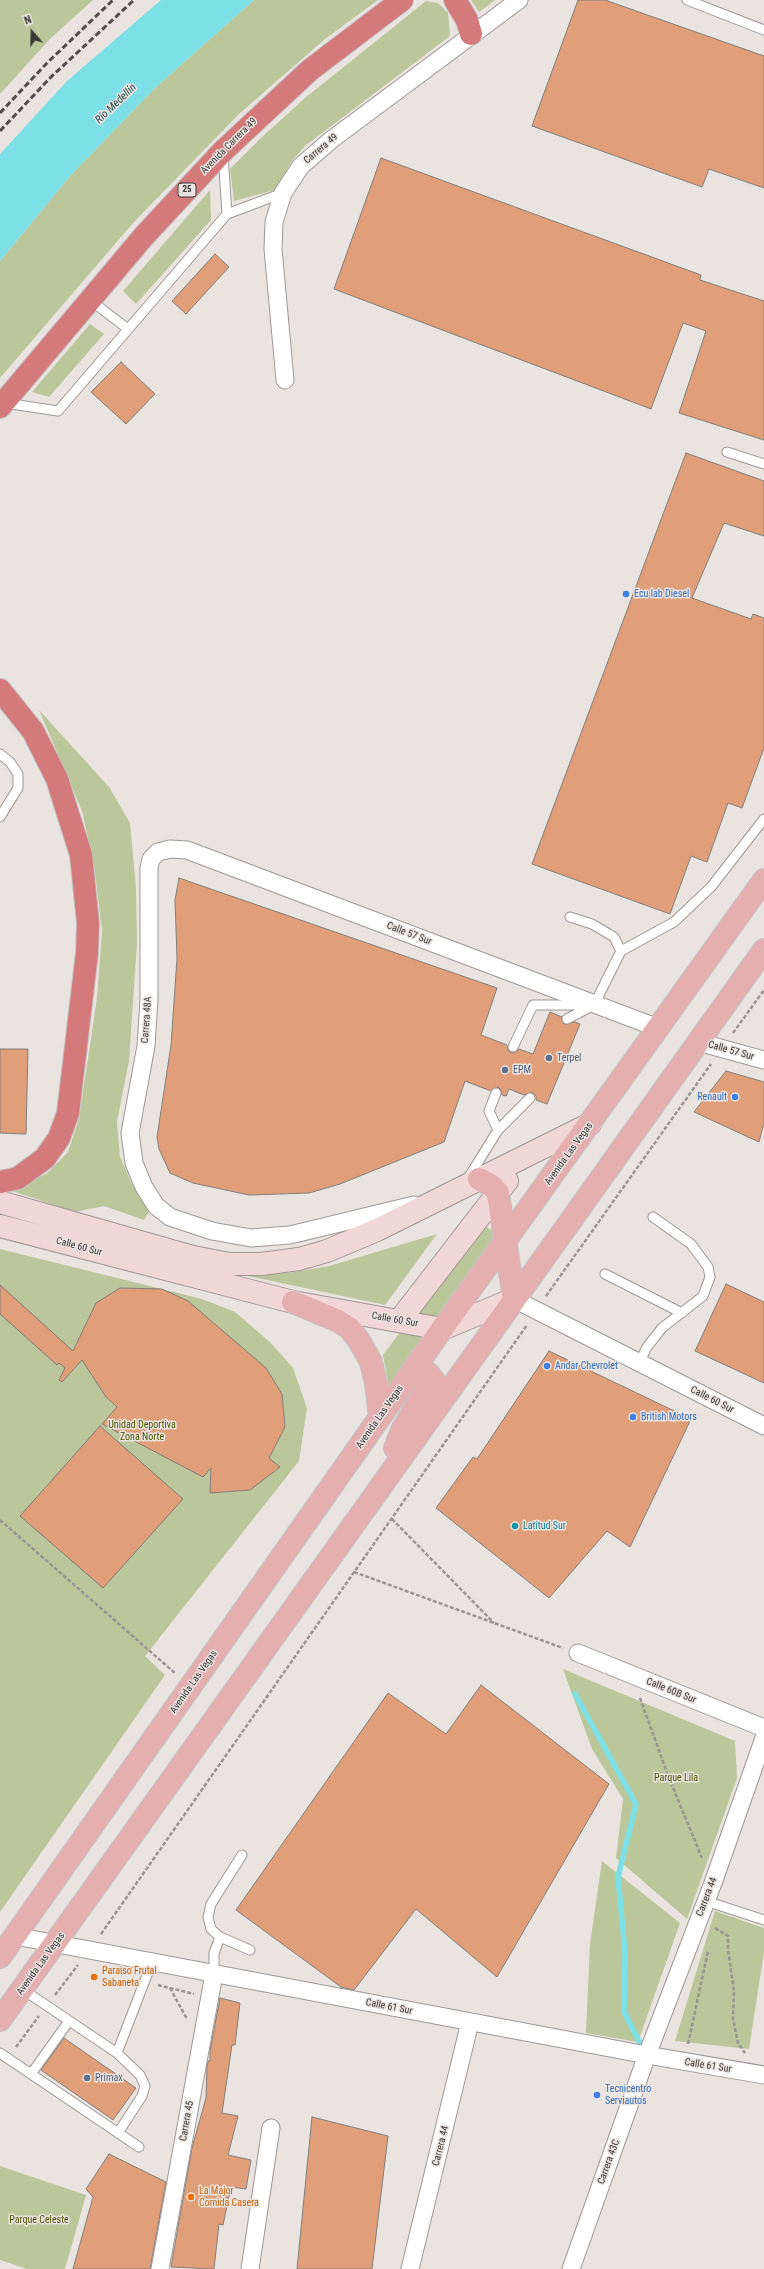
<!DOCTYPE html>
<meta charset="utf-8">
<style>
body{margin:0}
#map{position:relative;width:764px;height:2269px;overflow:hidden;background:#eae4e1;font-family:"Roboto Condensed",sans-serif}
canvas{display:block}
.north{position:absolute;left:12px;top:12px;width:40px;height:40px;-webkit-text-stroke:3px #eae4e1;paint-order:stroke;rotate:340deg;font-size:11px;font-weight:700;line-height:16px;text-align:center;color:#3a3837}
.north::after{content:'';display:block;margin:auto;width:14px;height:18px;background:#3a3837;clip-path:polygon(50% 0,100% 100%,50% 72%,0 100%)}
</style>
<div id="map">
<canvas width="764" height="2269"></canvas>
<div class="north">N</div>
</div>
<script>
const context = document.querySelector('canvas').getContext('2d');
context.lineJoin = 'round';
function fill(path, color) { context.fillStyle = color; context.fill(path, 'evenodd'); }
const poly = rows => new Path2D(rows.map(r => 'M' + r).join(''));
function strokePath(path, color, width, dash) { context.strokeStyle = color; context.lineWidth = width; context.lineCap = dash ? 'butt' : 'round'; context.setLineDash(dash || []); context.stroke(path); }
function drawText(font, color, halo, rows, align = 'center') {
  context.font = font + ' "Roboto Condensed",sans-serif'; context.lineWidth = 3; context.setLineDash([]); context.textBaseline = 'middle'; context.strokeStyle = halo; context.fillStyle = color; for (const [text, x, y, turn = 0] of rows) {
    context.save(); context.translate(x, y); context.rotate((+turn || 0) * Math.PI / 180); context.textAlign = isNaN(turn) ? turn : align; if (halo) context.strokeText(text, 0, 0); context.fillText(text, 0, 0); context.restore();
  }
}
const green = poly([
 [0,0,93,0,51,38,0,94],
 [254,0,378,0,325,39,239,114,133,223,0,378,0,261,70,176,155,88],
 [471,0,495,0,479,12],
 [426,1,438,3,448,13,450,36,305,146,292,161,275,190,234,201,230,169,261,138,305,98],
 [210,190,211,220,136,304,123,291],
 [90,324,104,334,49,397,32,392],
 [39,710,109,787,130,823,136,888,137,943,129,1061,117,1122,120,1157,132,1184,151,1209,144,1220,104,1206,75,1212,9,1190,46,1174,68,1152,79,1119,97,998,102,931,94,865,82,811],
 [481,1223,501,1237,389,1389,383,1355],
 [437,1234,385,1305,234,1273,288,1273,329,1266],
 [0,1249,202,1299,235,1312,271,1343,293,1368,307,1408,299,1461,145,1656,165,1675,0,1912],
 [563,1669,735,1741,737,1778,687,1919,616,1858,623,1799,592,1749],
 [602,1861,680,1923,638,2042,586,2033,590,1944],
 [715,1911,764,1928,764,1952,749,2049,675,2041],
 [0,2166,86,2195,65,2269,27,2269,0,2260]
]);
const water = poly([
 [161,0,254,0,155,88,70,176,0,261,0,154,67,81]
]);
const stream = poly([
 [575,1694,636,1804,618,1877,625,1952,624,2012,640,2043]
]);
const building = poly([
 [578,0,605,0,764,56,764,188,709,169,702,187,532,126,578,0],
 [381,158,701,275,700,280,764,301,764,440,679,413,706,331,683,323,651,409,334,289,381,158],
 [215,254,229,267,186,314,172,301,215,254],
 [121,362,155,394,126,424,91,392,121,362],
 [686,453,764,481,764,536,724,523,692,598,751,619,753,614,764,618,764,748,742,808,728,803,707,862,691,856,670,914,532,864,686,453],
 [179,878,497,988,481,1035,507,1045,508,1050,511,1053,516,1052,519,1049,533,1054,550,1012,562,1017,562,1021,564,1024,575,1022,580,1024,547,1104,536,1100,536,1096,532,1092,524,1095,509,1089,506,1096,502,1095,501,1090,498,1087,491,1091,465,1081,444,1142,340,1184,309,1193,249,1195,193,1183,170,1173,159,1149,157,1137,171,1045,177,958,175,900,179,878],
 [0,1049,28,1049,26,1134,0,1133,0,1049],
 [726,1071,764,1082,764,1123,759,1142,694,1112,726,1071],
 [726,1284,764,1302,764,1383,695,1351,726,1284],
 [0,1285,73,1351,96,1303,120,1288,162,1289,188,1301,266,1368,282,1394,285,1427,269,1458,280,1467,250,1490,210,1493,211,1468,203,1477,102,1424,117,1407,106,1397,82,1360,62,1382,59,1380,65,1368,59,1363,57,1365,0,1314,0,1285],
 [549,1351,691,1419,630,1547,607,1531,549,1598,436,1508,473,1457,477,1459,549,1351],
 [100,1426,183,1499,103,1588,20,1516,100,1426],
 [481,1685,609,1784,497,1977,416,1909,354,1990,341,1987,236,1910,388,1693,446,1734,481,1685],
 [220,1998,240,2003,235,2045,232,2045,222,2113,238,2116,228,2155,251,2160,246,2189,231,2187,223,2225,219,2224,214,2269,171,2267,192,2148,206,2098,207,2067,208,2061,210,2061,210,2051,220,1998],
 [64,2038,136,2088,113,2120,41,2070,64,2038],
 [312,2117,388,2136,372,2269,297,2269,312,2117],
 [109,2154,166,2182,150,2269,73,2269,93,2197,86,2189,109,2154]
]);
const path = poly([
 [733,1033,764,990],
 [546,1296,711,1064],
 [392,1519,494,1623],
 [0,1520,176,1674],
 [354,1572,563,1648],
 [640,1698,669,1778,702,1858],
 [715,1928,728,1936,728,1950,734,1991,733,2019,738,2043,745,2053],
 [101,1934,527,1325],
 [158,1985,194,1994],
 [170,1988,187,2019],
 [55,1995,78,1965],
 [688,2044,708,1951],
 [16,2047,39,2016]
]);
const lane = poly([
 [687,0,764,30],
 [227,214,283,193],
 [90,300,128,329],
 [5,403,58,411,227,214,223,154],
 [727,452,764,464],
 [0,754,10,762,18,774,18,788,0,817],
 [570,917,592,924,614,937,621,951],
 [567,1019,594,1005,621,951,674,922,711,887,764,819],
 [513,1047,533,1005,585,1005],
 [496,1093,489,1111,498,1130],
 [467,1180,498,1130,530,1098],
 [605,1274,682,1313],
 [639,1363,647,1347,662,1328,703,1296,710,1277,708,1267,691,1244,653,1217],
 [242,1855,211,1904,208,1917,211,1929,220,1937,250,1950],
 [706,1901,764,1920],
 [214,1974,214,1953,220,1937],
 [22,1989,117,2053,140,2075,145,2086,142,2096,118,2133],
 [0,2053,139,2147],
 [117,2053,152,1962],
 [31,2074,69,2021]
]);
const street = poly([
 [285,380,273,249,274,222,283,193,301,166,331,140,519,0],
 [698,1042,764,1060],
 [414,1205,290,1235,251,1238,212,1231,170,1217,156,1206,144,1187,134,1163,130,1133,146,1046,149,999,149,868,151,859,158,852,170,849,187,850,658,1028],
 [514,1299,764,1426],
 [578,1653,764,1728],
 [15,1936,647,2055,764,2075],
 [160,2269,214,1974],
 [250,2269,271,2128],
 [410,2269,470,2022],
 [571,2269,647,2055,713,1883,764,1738]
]);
const secondary = poly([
 [0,1202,193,1257,230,1264,261,1264,299,1259,327,1251,377,1230,590,1124],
 [0,1226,293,1302,442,1329,514,1299],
 [399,1321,507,1181]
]);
const primary = poly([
 [479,1179,492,1186,498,1193,514,1299],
 [293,1302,338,1321,349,1328,358,1339,371,1362,376,1384,380,1417],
 [395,1448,402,1430,433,1379,429,1374,416,1366],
 [0,1957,442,1329,764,880],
 [0,2020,764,950]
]);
const highway = poly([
 [455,0,467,20,471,34],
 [0,407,144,236,223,151,310,70,402,0],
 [0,690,33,731,57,779,81,855,88,923,87,953,68,1113,59,1138,45,1158,18,1178,0,1182]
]);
const rail = poly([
 [0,113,47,63,113,0],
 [0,131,51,77,134,0]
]);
const markers = [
 [626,594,4,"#3f7fe0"],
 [549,1058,4,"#5c6f8a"],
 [505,1070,4,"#5c6f8a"],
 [735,1097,4,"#3f7fe0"],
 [547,1366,4,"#3f7fe0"],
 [633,1417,4,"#3f7fe0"],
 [515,1526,4,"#0f9aa8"],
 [94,1977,4,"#e8710a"],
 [87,2078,4,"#5c6f8a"],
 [597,2095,4,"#3f7fe0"],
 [191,2197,4,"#e8710a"]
];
const shields = [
 [187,190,18]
];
const shieldNames = [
 ["25",187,190]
];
const streetNames = [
 ["Avenida Carrera 49",229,146,-45],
 ["Carrera 49",321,149,-40],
 ["Calle 57 Sur",409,934,21],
 ["Carrera 48A",147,1020,-86],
 ["Calle 57 Sur",731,1051,16],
 ["Avenida Las Vegas",569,1154,-54],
 ["Calle 60 Sur",79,1247,15],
 ["Calle 60 Sur",395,1320,10],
 ["Calle 60 Sur",712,1400,27],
 ["Avenida Las Vegas",380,1417,-55],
 ["Avenida Las Vegas",194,1682,-55],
 ["Calle 60B Sur",671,1691,22],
 ["Carrera 44",707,1897,-69],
 ["Avenida Las Vegas",41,1964,-54],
 ["Calle 61 Sur",389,2007,11],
 ["Calle 61 Sur",708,2066,9],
 ["Carrera 45",187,2121,-80],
 ["Carrera 44",441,2146,-76],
 ["Carrera 43C",609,2162,-70]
];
const shopNames = [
 ["Ecu lab Diesel",634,594],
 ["Renault",727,1097,"right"],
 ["Andar Chevrolet",555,1366],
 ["British Motors",641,1417],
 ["Tecnicentro",605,2089],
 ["Serviautos",605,2101]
];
const serviceNames = [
 ["Terpel",557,1058],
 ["EPM",513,1070],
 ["Primax",95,2078]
];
const parkNames = [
 ["Unidad Deportiva",142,1425],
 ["Zona Norte",142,1437],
 ["Parque Lila",676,1778],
 ["Parque Celeste",39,2220]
];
const cultureNames = [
 ["Latitud Sur",523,1526]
];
const foodNames = [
 ["Paraiso Frutal",102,1971],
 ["Sabaneta",102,1983],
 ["La Major",199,2191],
 ["Comida Casera",199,2203]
];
const waterNames = [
 ["Río Medellín",116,104,-44]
];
fill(green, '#bcc69b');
fill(water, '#7de0e6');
strokePath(stream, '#7de0e6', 5.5);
fill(building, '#e09e79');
strokePath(building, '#837e7b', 1);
strokePath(lane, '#9e9895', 11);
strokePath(street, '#9e9895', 19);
strokePath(secondary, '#9e9895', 24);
strokePath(primary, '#c4c3c3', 24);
strokePath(highway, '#c4c3c3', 24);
strokePath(path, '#999593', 2.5, [4, 2]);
strokePath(lane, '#fff', 9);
strokePath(street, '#fff', 17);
strokePath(secondary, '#f2d7d7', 22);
strokePath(primary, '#e5afb0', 22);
strokePath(highway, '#d47a7b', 22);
strokePath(rail, '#504e4c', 3, [6, 3]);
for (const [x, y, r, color] of markers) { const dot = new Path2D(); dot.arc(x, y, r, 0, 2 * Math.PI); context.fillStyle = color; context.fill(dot); strokePath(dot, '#eae4e1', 1.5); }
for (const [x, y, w] of shields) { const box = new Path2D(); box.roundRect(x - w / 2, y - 7, w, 14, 3); context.fillStyle = '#eae4e1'; context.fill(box); strokePath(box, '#3a3837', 1); }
drawText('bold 9px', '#3a3837', null, shieldNames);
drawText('10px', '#3a3837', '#eae4e1', streetNames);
drawText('10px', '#366cbe', '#eae4e1', shopNames, 'left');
drawText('10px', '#4e5e75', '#eae4e1', serviceNames, 'left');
drawText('10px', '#4a5500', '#eae4e1', parkNames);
drawText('10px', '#0d838f', '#eae4e1', cultureNames, 'left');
drawText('10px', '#c56008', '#eae4e1', foodNames, 'left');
drawText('italic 11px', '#214e51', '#eae4e1', waterNames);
</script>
